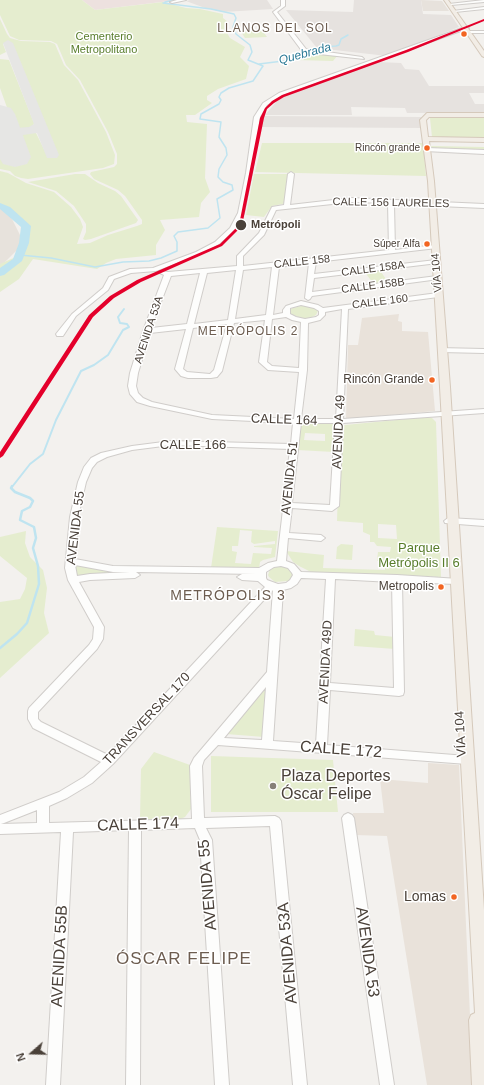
<!DOCTYPE html>
<meta charset="utf-8">
<style>
body{margin:0}
#map{position:relative;width:484px;height:1085px;overflow:hidden;background:#f3f1ee;font-family:Arial,sans-serif}
canvas{display:block}
.north{position:absolute;left:12px;top:1033px;width:40px;height:40px;-webkit-text-stroke:3px #fff;paint-order:stroke;rotate:250deg;font-size:11px;font-weight:700;line-height:16px;text-align:center;color:#4a4139}
.north::after{content:'';display:block;margin:auto;width:14px;height:18px;background:#4a4139;clip-path:polygon(50% 0,100% 100%,50% 72%,0 100%)}
</style>
<div id="map">
<canvas width="484" height="1085"></canvas>
<div class="north">N</div>
</div>
<script>
const context = document.querySelector('canvas').getContext('2d');
context.lineJoin = 'round';
function fill(path, color) { context.fillStyle = color; context.fill(path, 'evenodd'); }
const poly = rows => new Path2D(rows.map(r => 'M' + r).join(''));
function strokePath(path, color, width, dash) { context.strokeStyle = color; context.lineWidth = width; context.lineCap = dash ? 'butt' : 'round'; context.setLineDash(dash || []); context.stroke(path); }
function drawText(font, color, halo, rows, align = 'center') {
  context.font = font + ' Arial,sans-serif'; context.lineWidth = 3; context.setLineDash([]); context.textBaseline = 'middle'; context.strokeStyle = halo; context.fillStyle = color; for (const [text, x, y, turn = 0] of rows) {
    context.save(); context.translate(x, y); context.rotate((+turn || 0) * Math.PI / 180); context.textAlign = isNaN(turn) ? turn : align; if (halo) context.strokeText(text, 0, 0); context.fillText(text, 0, 0); context.restore();
  }
}
const residential = poly([
 [421,0,442,1,449,11,423,11],
 [0,206,7,209,24,243,0,267]
]);
const industrial = poly([
 [190,0,267,0,273,9,223,12,205,8,186,1],
 [354,0,421,0,423,14,451,15,459,27,387,56,317,48,286,10,353,12],
 [378,62,401,63,405,69,419,70,429,86,484,86,484,93,469,93,475,104,484,104,484,113,407,113,405,108,351,107,352,115,265,115,277,101,287,95],
 [264,116,421,117,423,128,261,127]
]);
const education = poly([
 [399,314,398,321,402,322,402,331,428,332,435,411,346,419,348,345,358,345,362,318],
 [428,763,459,765,473,1085,427,1085,387,836,355,835,353,813,384,813,380,779,428,783]
]);
const medical = poly([
 [82,0,178,0,95,10]
]);
const green = poly([
 [0,0,82,0,95,10,163,2,186,8,200,9,223,14,223,18,228,22,227,33,230,38,245,47,240,57,249,66,246,79,218,89,207,96,207,100,212,103,195,115,186,115,187,122,207,124,205,178,210,192,201,203,199,217,160,220,165,230,156,245,156,255,116,259,106,263,97,269,33,259,19,279,0,292,0,264,20,255,24,243,26,226,7,209,0,206,0,171,8,173,26,183,54,192,71,207,80,219,83,227,77,244,90,243,108,235,137,226,142,224,142,220,125,196,118,190,94,179,90,174,91,172,114,167,117,164,117,154,108,132,80,80,66,65,57,44,51,41,19,40,10,36,0,15],
 [0,19,7,34,10,38,21,41,50,42,55,44,64,65,78,80,106,132,115,155,114,164,103,168,28,179,21,178,15,176,10,171,0,169,0,148,6,161,25,159,17,135,23,133,36,133,47,155,57,154,11,43,3,44,6,52,0,55],
 [262,30,267,37,245,38,241,32],
 [306,51,338,55,333,61,296,60,296,59,303,57,301,55],
 [0,59,9,60,34,123,33,127,22,129,14,127,0,88],
 [432,117,484,117,484,139,432,137,430,118],
 [262,143,423,143,426,176,255,172],
 [431,146,484,147,484,151,432,149],
 [75,174,85,174,98,183,115,191,121,196,138,220,136,223,91,239,85,240,83,239,86,232,86,224,74,206,56,191,28,182],
 [254,174,291,174,287,203,272,206,264,217,246,215],
 [379,269,388,282,373,283,364,271],
 [305,305,316,309,318,311,316,315,310,318,301,318,291,314,291,309,293,308],
 [427,417,432,418,436,422,441,577,311,572,299,566,293,562,286,551,324,555,323,568,385,570,385,561,377,561,378,552,390,552,391,547,377,546,374,542,370,542,370,535,363,532,363,523,337,521,340,428,342,426,345,425],
 [378,524,396,525,397,539,378,538],
 [299,423,336,424,334,452,297,450],
 [305,433,325,434,325,441,304,440],
 [217,527,278,531,275,557,263,560,260,562,259,569,211,568],
 [240,530,252,531,251,542,254,544,275,541,275,544,254,546,254,547,272,548,271,554,253,553,251,564,235,563,237,552,232,551,232,546,238,546],
 [26,531,25,543,30,557,43,570,47,588,44,613,49,633,0,678,0,602,20,599,25,589,27,578,0,556,0,537],
 [341,544,353,545,352,560,336,559,337,547],
 [73,564,99,570,123,571,123,573,74,578],
 [280,566,288,568,293,574,293,577,288,581,275,582,269,577,268,575,270,569],
 [355,629,374,631,375,635,395,637,395,649,354,646],
 [269,681,264,737,226,734],
 [154,752,190,765,191,809,185,817,180,819,140,819,141,769],
 [211,756,333,760,338,812,211,812]
]);
const streamFar2 = poly([
 [165,2,174,0],
 [259,64,291,60,323,47,336,46,339,45,341,39,348,35],
 [20,255,51,258,95,267,123,262,149,261,161,258,177,251,177,242,174,236,178,232,208,228,220,218,217,199,233,190,232,185,223,182,218,177,219,169,227,155,226,148,219,137,221,122,200,119,201,114,219,104,221,100,219,97,221,93,229,88,253,81,263,66,248,60,252,52,250,45,236,34,233,27,236,18,234,14,211,9,163,3]
]);
const streamFar1 = poly([
 [12,487,30,464,43,454,56,420,81,371,94,365,108,355,123,330,129,327,127,324,120,323,118,317,124,309]
]);
const stream = poly([
 [0,648,17,634,27,623,39,584,38,566,33,548,36,538,34,527,20,520,22,511,30,507,33,501,30,498,15,492,11,488,12,486]
]);
const river = poly([
 [0,203,10,207,31,226,29,243,22,261,4,275,0,276,0,268,13,259,19,243,21,227,0,209,0,203]
]);
const taxiway = poly([
 [8,40,13,43,59,155,57,158,47,158,37,133,16,136,7,134,0,137,1,126,5,125,16,128,29,127,34,124,3,43,8,40]
]);
const runway = poly([
 [0,105,11,108,15,114,31,157,27,164,15,167,3,164,0,159,0,105]
]);
const minor = poly([
 [177,0,186,0,172,3,170,2,177,0],
 [281,0,285,0,285,6,277,12,306,49,362,57,364,59,310,53,302,51,273,12,281,6,281,0],
 [484,0,484,2,451,5,449,4,484,0],
 [484,7,484,9,455,12,453,11,484,7],
 [465,27,469,28,283,95,267,105,260,117,252,173,244,213,235,230,219,244,200,254,156,271,131,273,114,279,108,290,76,316,63,336,57,336,56,334,72,314,103,288,109,277,130,269,153,268,196,252,215,242,230,228,238,213,246,173,254,117,263,103,279,93,465,27],
 [465,31,484,31,484,33,467,33,465,31],
 [427,148,484,150,484,154,425,151,424,150,427,148],
 [291,172,294,174,290,205,351,198,484,204,484,208,394,204,395,250,435,245,437,246,437,248,316,262,314,274,436,260,438,261,438,263,314,278,312,292,437,276,439,277,439,279,312,296,310,299,308,300,305,298,309,263,279,267,273,315,283,313,283,310,286,306,301,301,318,305,323,308,438,293,441,295,438,297,348,309,343,419,484,409,484,413,343,423,339,506,332,511,292,508,289,533,321,535,325,538,321,541,288,538,286,561,294,564,301,572,397,575,459,579,461,581,459,583,456,584,402,582,404,692,403,695,399,696,330,690,327,745,467,756,471,757,473,760,471,763,467,764,218,745,204,760,202,766,204,818,275,816,279,818,281,821,307,1085,293,1085,270,826,206,828,212,840,229,1085,215,1085,200,840,195,828,141,830,140,1085,126,1085,129,830,73,832,60,1085,46,1085,61,832,0,834,0,815,59,792,84,777,101,762,33,728,28,719,28,711,29,708,89,645,93,639,94,627,68,580,65,568,70,517,78,482,84,467,91,458,101,453,132,446,171,441,291,444,293,423,212,419,150,406,137,402,130,394,128,386,130,373,143,331,164,275,160,273,160,271,168,272,237,266,237,256,259,233,272,207,284,205,288,174,291,172],
 [351,202,388,203,389,250,243,266,243,256,264,235,276,210,351,202],
 [272,267,266,315,235,319,243,270,272,267],
 [236,270,228,320,194,324,207,273,236,270],
 [200,273,187,324,151,328,171,276,200,273],
 [301,305,314,308,319,311,319,315,316,317,305,319,296,317,290,314,290,308,301,305],
 [342,309,336,419,301,419,307,370,308,323,320,320,325,315,325,312,342,309],
 [286,317,292,320,301,322,299,368,272,366,267,362,272,319,286,317],
 [265,320,259,362,268,370,299,372,294,419,212,415,152,402,143,398,138,393,136,386,138,373,150,333,186,329,175,369,181,376,188,378,211,378,217,377,222,371,234,323,265,320],
 [227,324,214,370,210,374,187,372,183,369,193,328,227,324],
 [301,423,335,423,330,505,292,503,301,423],
 [171,445,290,449,277,561,268,563,259,568,113,566,75,559,78,517,86,482,92,468,97,462,107,457,132,450,171,445],
 [75,565,113,572,130,572,90,574,77,576,75,565],
 [281,566,288,568,292,573,293,575,290,580,286,583,278,584,267,580,266,578,266,572,274,567,281,566],
 [136,572,256,574,242,574,237,577,242,580,258,581,265,587,108,755,41,722,38,719,38,712,97,649,103,639,104,627,79,582,90,580,135,578,140,575,136,572],
 [301,578,326,579,316,744,273,741,283,590,291,588,297,584,301,578],
 [335,579,392,582,394,688,330,683,335,579],
 [273,590,267,672,194,758,190,766,192,819,49,823,49,806,67,798,92,783,113,764,273,590],
 [266,687,262,740,224,738,266,687],
 [37,810,37,823,1,824,4,823,37,810],
 [438,348,484,349,484,353,441,352,438,352,438,348],
 [448,518,484,520,484,526,445,523,444,521,448,518],
 [348,813,352,815,354,818,394,1085,380,1085,342,818,344,815,348,813]
]);
const major = poly([
 [444,0,448,0,484,51,484,57,482,56,444,0],
 [427,113,484,113,484,117,429,117,426,120,428,137,484,138,484,142,429,141,434,181,450,387,484,910,484,1085,472,1085,469,1020,471,1015,475,1013,440,387,428,181,420,120,427,113]
]);
const rail1 = poly([
 [484,19,484,21,408,52,284,97,274,103,267,109,264,118,242,226,222,246,141,282,114,298,93,317,3,456,0,458,0,452,89,315,110,296,137,280,220,244,239,225,260,118,265,108,272,101,282,95,406,50,484,19]
]);
const markers = [
 [464,34,3.5,"#f26522"],
 [427,148,3.5,"#f26522"],
 [241,225,6,"#4a4139"],
 [427,244,3.5,"#f26522"],
 [432,380,3.5,"#f26522"],
 [441,587,3.5,"#f26522"],
 [273,786,4,"#857f78"],
 [454,897,3.5,"#f26522"]
];
const farBusnames = [
 ["Rincón grande",420,148],
 ["Súper Alfa",420,244]
];
const farParknames = [
 ["Cementerio",104,37],
 ["Metropolitano",104,50]
];
const farStreetnames = [
 ["CALLE 156 LAURELES",391,203,1],
 ["CALLE 158",302,262,-6],
 ["CALLE 158A",373,269,-7],
 ["VÍA 104",437,273,-94],
 ["CALLE 158B",373,286,-7],
 ["CALLE 160",380,302,-7],
 ["AVENIDA 53A",149,330,-72]
];
const farStopnames = [
 ["Metrópoli",251,225]
];
const farNeighbourhoodnames = [
 ["LLANOS DEL SOL",275,29],
 ["METRÓPOLIS 2",248,332]
];
const farWaternames = [
 ["Quebrada",305,54,-15]
];
const busNames = [
 ["Rincón Grande",424,380],
 ["Metropolis",434,587]
];
const streetNames = [
 ["CALLE 164",284,420,2],
 ["AVENIDA 49",339,432,-87],
 ["CALLE 166",193,445],
 ["AVENIDA 51",290,478,-84],
 ["AVENIDA 55",76,528,-83],
 ["AVENIDA 49D",326,662,-87],
 ["TRANSVERSAL 170",147,719,-47],
 ["VÍA 104",461,734,-93]
];
const parkNames = [
 ["Parque",419,548],
 ["Metrópolis II 6",419,563]
];
const neighbourhoodNames = [
 ["METRÓPOLIS 3",228,596]
];
const nearBusnames = [
 ["Lomas",446,897]
];
const nearStreetnames = [
 ["CALLE 172",341,750,4],
 ["CALLE 174",138,825,-2],
 ["AVENIDA 55",208,885,-95],
 ["AVENIDA 53",367,952,82],
 ["AVENIDA 53A",288,953,-95],
 ["AVENIDA 55B",60,956,-87]
];
const nearPoinames = [
 ["Plaza Deportes",281,777],
 ["Óscar Felipe",281,795]
];
const nearNeighbourhoodnames = [
 ["ÓSCAR FELIPE",184,959]
];
fill(residential, '#e7e2dc');
fill(industrial, '#e6e2df');
fill(education, '#e9e2da');
fill(medical, '#ede1df');
fill(green, '#e5edcf');
strokePath(streamFar2, '#bfe4f0', 1.5);
strokePath(streamFar1, '#bfe4f0', 2);
strokePath(stream, '#bfe4f0', 2.5);
fill(river, '#bfe4f0');
fill(taxiway, '#e6e6e4');
fill(runway, '#e6e6e4');
strokePath(minor, '#d0cdca', 2);
strokePath(major, '#d5c9bb', 2);
fill(minor, '#fdfdfc');
fill(major, '#f2ede6');
fill(rail1, '#e4002b');
for (const [x, y, r, color] of markers) { const dot = new Path2D(); dot.arc(x, y, r, 0, 2 * Math.PI); context.fillStyle = color; context.fill(dot); strokePath(dot, '#fff', 1.5); }
drawText('10px', '#4a4139', '#fff', farBusnames, 'right');
drawText('11px', '#587d2b', '#fff', farParknames);
drawText('11px', '#4a4139', '#fff', farStreetnames);
drawText('bold 11px', '#4a4139', '#fff', farStopnames, 'left');
context.letterSpacing = '1px';
drawText('12px', '#6d5d50', '#fff', farNeighbourhoodnames);
context.letterSpacing = '0px';
drawText('italic 12px', '#2b7a96', '#fff', farWaternames);
drawText('12px', '#4a4139', '#fff', busNames, 'right');
drawText('13px', '#4a4139', '#fff', streetNames);
drawText('13px', '#587d2b', '#fff', parkNames);
context.letterSpacing = '1px';
drawText('14px', '#6d5d50', '#fff', neighbourhoodNames);
context.letterSpacing = '0px';
drawText('14px', '#4a4139', '#fff', nearBusnames, 'right');
drawText('16px', '#4a4139', '#fff', nearStreetnames);
drawText('16px', '#4a4139', '#fff', nearPoinames, 'left');
context.letterSpacing = '1px';
drawText('17px', '#6d5d50', '#fff', nearNeighbourhoodnames);
context.letterSpacing = '0px';
</script>
